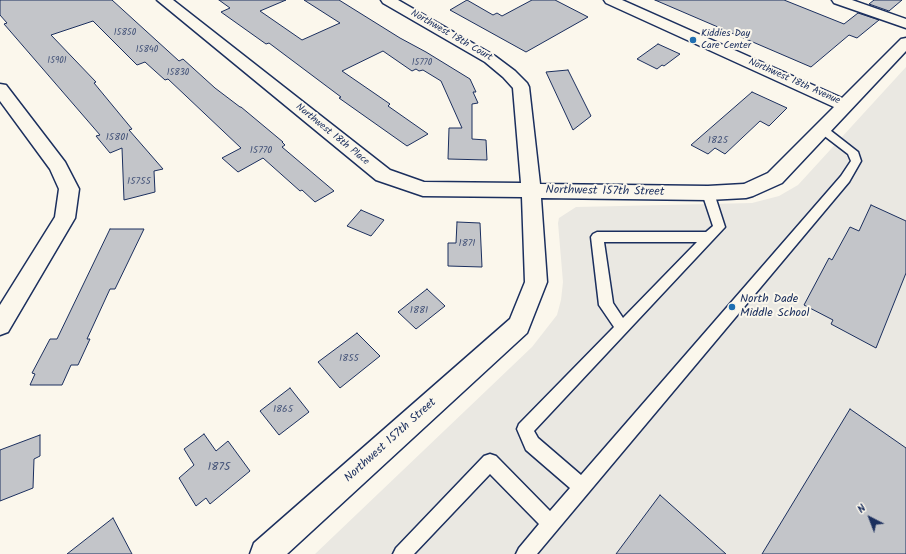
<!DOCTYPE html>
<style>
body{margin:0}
#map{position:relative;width:906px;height:554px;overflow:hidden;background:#fbf7ec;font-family:Kalam,sans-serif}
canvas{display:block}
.north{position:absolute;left:850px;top:498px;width:40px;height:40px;-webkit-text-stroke:3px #fbf7ec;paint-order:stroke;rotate:318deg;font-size:11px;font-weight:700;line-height:16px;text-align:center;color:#1b2f5e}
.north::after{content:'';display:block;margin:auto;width:14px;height:18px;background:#1b2f5e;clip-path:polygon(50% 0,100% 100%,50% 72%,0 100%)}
</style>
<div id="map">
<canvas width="906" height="554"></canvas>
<div class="north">N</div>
</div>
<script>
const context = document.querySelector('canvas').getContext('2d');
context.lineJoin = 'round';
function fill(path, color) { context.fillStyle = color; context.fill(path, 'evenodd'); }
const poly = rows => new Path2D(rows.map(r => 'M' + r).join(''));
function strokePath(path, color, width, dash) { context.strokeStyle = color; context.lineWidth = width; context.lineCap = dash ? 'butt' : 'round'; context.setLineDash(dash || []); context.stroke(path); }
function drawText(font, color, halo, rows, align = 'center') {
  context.font = font + ' Kalam,sans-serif'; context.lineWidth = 4; context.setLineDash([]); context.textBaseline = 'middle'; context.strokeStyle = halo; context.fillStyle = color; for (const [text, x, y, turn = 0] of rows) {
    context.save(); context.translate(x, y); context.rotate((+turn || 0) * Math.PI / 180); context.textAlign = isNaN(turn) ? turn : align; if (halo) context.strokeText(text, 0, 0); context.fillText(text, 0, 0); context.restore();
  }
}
const built = poly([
 [906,67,906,554,315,554,532,347,557,315,561,300,563,282,558,223,559,218,576,207,752,203,779,196,798,185]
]);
const building = poly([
 [0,0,112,0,179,61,183,59,215,88,240,107,241,107,283,142,282,142,285,145,282,147,334,191,315,202,302,190,300,191,263,158,238,172,222,158,241,148,168,79,165,80,145,62,137,65,93,21,51,35,96,82,94,83,132,129,129,130,163,169,154,171,155,192,124,200,122,148,110,153,96,136,100,135,4,24,7,23,0,15,0,0],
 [219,0,286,0,260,11,302,40,340,23,304,0,339,0,400,38,426,52,470,79,476,92,473,92,478,103,472,104,472,139,486,140,487,160,448,159,449,128,462,128,441,81,423,70,419,71,416,69,412,71,383,51,342,71,390,104,388,106,428,134,407,146,339,98,341,97,269,43,266,44,221,12,230,8,219,0],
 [467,0,493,15,497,13,502,16,532,0,555,0,588,17,526,52,450,10,467,0],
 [655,0,784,0,844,24,858,13,879,20,857,38,849,35,811,67,655,0],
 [874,0,902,0,889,11,869,4,874,0],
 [658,44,680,54,664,66,662,65,657,69,637,59,658,44],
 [568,70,591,116,573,130,546,72,568,70],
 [752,92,787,108,769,126,760,121,725,154,715,148,708,154,691,145,752,92],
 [871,205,906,221,906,273,876,348,831,324,833,320,804,305,829,258,832,260,850,227,859,231,871,205],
 [361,210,384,220,371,236,347,226,361,210],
 [457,222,480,223,482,267,448,266,448,243,456,243,457,222],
 [110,229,144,229,115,289,110,289,87,339,90,339,78,365,71,365,62,385,30,385,35,374,32,373,50,339,57,339,110,229],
 [427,289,445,306,416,329,398,312,427,289],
 [357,333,380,356,340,388,318,362,357,333],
 [290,388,309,412,279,435,260,411,290,388],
 [850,409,906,448,906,554,762,554,850,409],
 [204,434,216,451,228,441,250,471,210,504,206,498,196,506,179,478,194,465,184,449,204,434],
 [40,435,40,456,34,459,33,488,0,501,0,450,40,435],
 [660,495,726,554,616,554,660,495],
 [113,518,132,554,67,554,113,518]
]);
const service = poly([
 [822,126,826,127,858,152,861,161,849,182,537,554,516,554,519,548,539,524,490,474,414,554,393,554,396,548,484,456,490,454,496,456,550,511,570,488,526,450,517,429,519,424,614,327,599,305,591,237,593,234,597,232,706,232,713,226,702,193,704,190,708,189,712,190,714,193,725,227,534,431,538,438,581,475,841,176,851,161,848,154,818,131,817,129,818,127,822,126],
 [604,242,697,242,623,318,613,303,604,242]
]);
const minor = poly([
 [157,0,173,0,390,170,424,182,521,183,513,88,503,77,485,62,383,3,381,0,398,0,495,56,515,71,527,83,529,87,540,184,708,186,744,184,768,173,834,107,606,3,604,0,622,0,842,98,901,39,906,38,906,51,782,183,753,196,746,198,708,200,541,198,547,282,527,333,287,554,250,554,254,543,510,319,525,282,522,197,423,196,376,180,157,0],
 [832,0,852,0,906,19,906,28,834,3,832,0],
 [0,84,6,85,65,162,79,189,75,218,8,332,0,335,0,305,55,217,59,189,50,169,0,101,0,84]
]);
const markers = [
 [693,40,4,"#1f6fb2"],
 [732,307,4,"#1f6fb2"]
];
const farNumbernames = [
 ["15850",125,33],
 ["15840",147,50],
 ["15901",57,61],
 ["15770",422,63],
 ["15830",178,73]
];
const farPoinames = [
 ["Kiddies Day",701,34],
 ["Care Center",701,46]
];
const farStreetnames = [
 ["Northwest 18th Court",451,36,30],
 ["Northwest 18th Avenue",794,82,24],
 ["Northwest 18th Place",332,135,39]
];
const numberNames = [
 ["15801",117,138],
 ["1825",718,141],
 ["15770",261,151],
 ["15755",139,182],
 ["1871",467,244],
 ["1881",419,311],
 ["1855",349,359],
 ["1865",283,410]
];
const streetNames = [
 ["Northwest 157th Street",605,192,1],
 ["Northwest 157th Street",391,441,-42]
];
const poiNames = [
 ["North Dade",740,300],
 ["Middle School",740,314]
];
const nearNumbernames = [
 ["1875",219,468]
];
fill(built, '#eae8e2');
fill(building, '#c3c5c9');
strokePath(building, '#1b2f5e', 1);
strokePath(service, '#1b2f5e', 3);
strokePath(minor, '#1b2f5e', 3);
fill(service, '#fbf7ec');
fill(minor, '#fbf7ec');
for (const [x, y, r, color] of markers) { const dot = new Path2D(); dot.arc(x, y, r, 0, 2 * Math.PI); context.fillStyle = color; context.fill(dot); strokePath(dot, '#fbf7ec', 1.5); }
drawText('9px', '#455479', null, farNumbernames);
drawText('10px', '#1b2f5e', '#fbf7ec', farPoinames, 'left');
drawText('10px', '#1b2f5e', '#fbf7ec', farStreetnames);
drawText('10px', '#455479', null, numberNames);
drawText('12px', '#1b2f5e', '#fbf7ec', streetNames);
drawText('12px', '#1b2f5e', '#fbf7ec', poiNames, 'left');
drawText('12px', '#455479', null, nearNumbernames);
</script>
